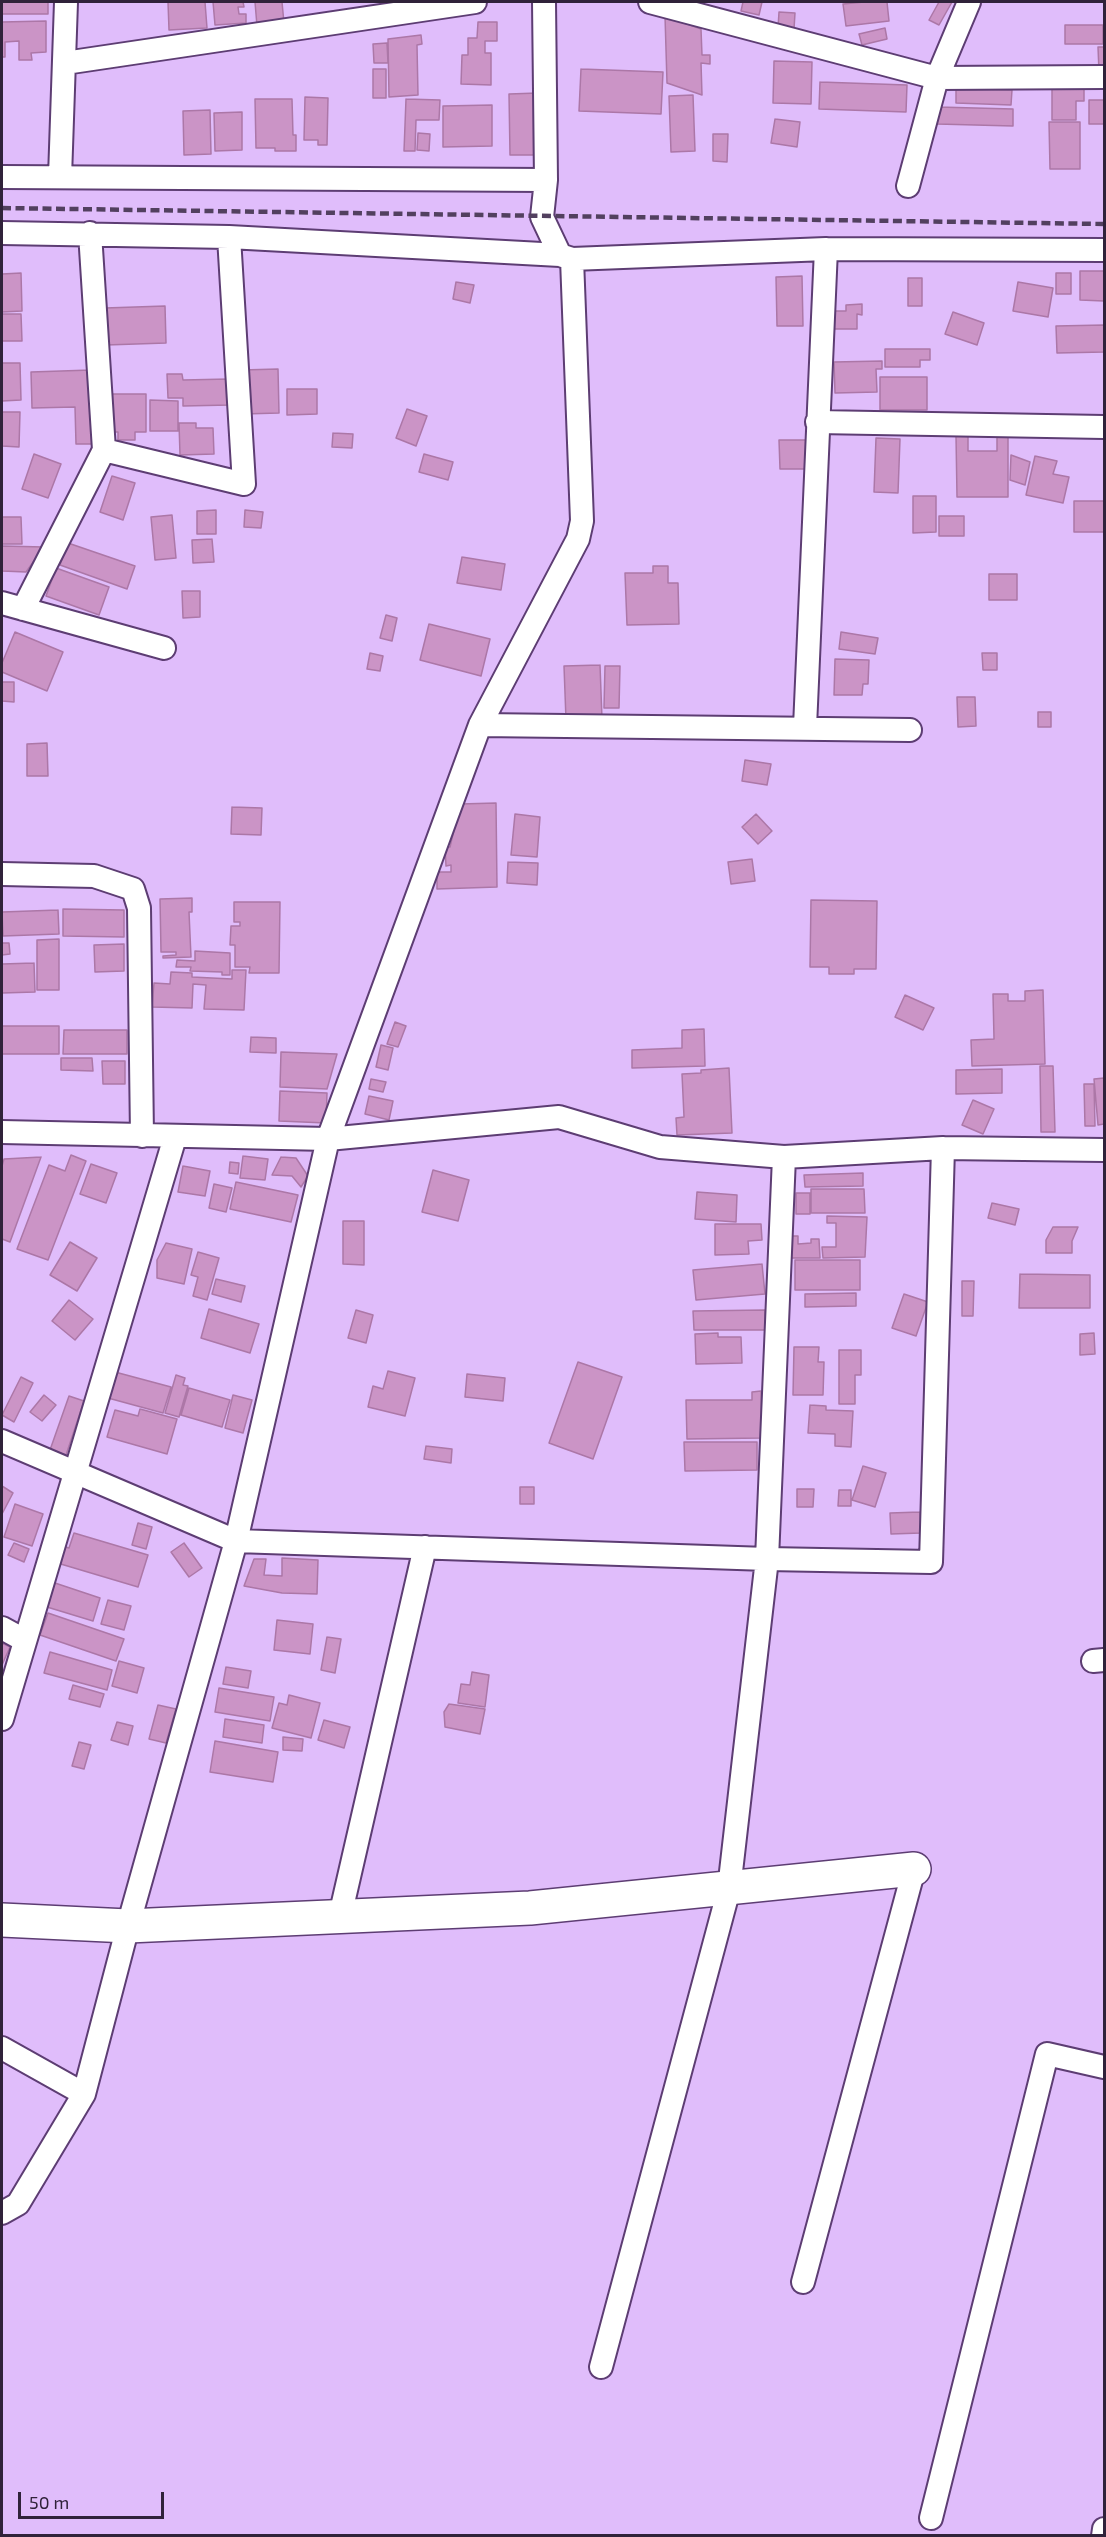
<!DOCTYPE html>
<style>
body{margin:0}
#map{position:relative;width:1106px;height:2537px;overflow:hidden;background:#e0bdfb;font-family:"Exo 2",sans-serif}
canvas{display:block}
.frame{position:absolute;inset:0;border:3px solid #30223a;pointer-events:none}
.scale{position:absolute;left:18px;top:2492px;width:146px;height:27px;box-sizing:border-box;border:3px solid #30223a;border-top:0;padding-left:8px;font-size:18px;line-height:21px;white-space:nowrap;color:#30223a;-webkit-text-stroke:4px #e0bdfb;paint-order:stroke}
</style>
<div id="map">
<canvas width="1106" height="2537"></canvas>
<div class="frame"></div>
<div class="scale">50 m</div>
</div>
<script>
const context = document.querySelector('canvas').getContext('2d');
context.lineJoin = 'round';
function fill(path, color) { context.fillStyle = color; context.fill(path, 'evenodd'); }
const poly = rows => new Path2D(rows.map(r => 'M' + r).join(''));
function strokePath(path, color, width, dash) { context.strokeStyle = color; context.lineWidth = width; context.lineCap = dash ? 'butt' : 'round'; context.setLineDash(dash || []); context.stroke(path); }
const building = poly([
 [2,2,48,2,48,14,2,14,2,2],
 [168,2,205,2,207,28,169,30,168,2],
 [213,2,243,2,244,7,238,7,239,14,246,14,246,23,215,25,213,2],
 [255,2,282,2,284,23,257,26,255,2],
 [743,2,762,2,759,15,741,11,743,2],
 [864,2,887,2,889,21,846,26,843,4,864,2],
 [939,2,952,2,939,25,929,20,939,2],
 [779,12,795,13,794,29,778,28,779,12],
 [665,16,701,29,702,55,710,55,710,64,701,63,702,95,667,83,665,16],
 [46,21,46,52,31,53,32,60,19,60,19,41,5,42,5,57,2,57,2,22,46,21],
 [478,22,497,22,497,41,485,41,485,53,491,53,491,85,461,84,462,55,468,55,468,38,477,38,478,22],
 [1065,25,1103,25,1103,44,1065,44,1065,25],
 [885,28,887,39,862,45,859,34,885,28],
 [421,35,422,44,417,45,418,95,389,97,388,39,421,35],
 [387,43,388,63,374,63,373,44,387,43],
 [1098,47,1104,47,1104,72,1099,72,1098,47],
 [774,61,812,62,811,104,773,103,774,61],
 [373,69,386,69,386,98,373,98,373,69],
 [581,69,663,72,661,114,579,111,581,69],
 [820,82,907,85,906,112,819,109,820,82],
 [956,88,1012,90,1011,105,956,103,956,88],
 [1052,88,1084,88,1084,101,1076,101,1076,120,1052,120,1052,88],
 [538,93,539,155,510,155,509,94,538,93],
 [693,95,695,151,671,152,669,96,693,95],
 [305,97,328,98,327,145,318,145,318,140,304,140,305,97],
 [255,99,292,99,293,135,296,135,296,151,275,151,275,148,256,148,255,99],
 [406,99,440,100,439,120,416,120,415,151,404,151,406,99],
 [1089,100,1104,100,1104,124,1089,124,1089,100],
 [492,105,492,146,443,147,443,106,492,105],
 [938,107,1013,109,1013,126,937,124,938,107],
 [210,110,211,154,184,155,183,111,210,110],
 [242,112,242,150,215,151,214,113,242,112],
 [775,119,800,122,797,147,771,143,775,119],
 [1049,122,1080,122,1080,169,1050,169,1049,122],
 [418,133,430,134,429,151,417,150,418,133],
 [713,134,728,134,727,162,713,161,713,134],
 [1080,271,1104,271,1104,301,1080,300,1080,271],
 [21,273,22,311,2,312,2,274,21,273],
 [1056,273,1071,273,1071,294,1056,294,1056,273],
 [802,276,803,326,777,326,776,277,802,276],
 [908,278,922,278,922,306,908,306,908,278],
 [456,282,474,285,470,303,453,299,456,282],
 [1018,282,1053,288,1048,317,1013,311,1018,282],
 [862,304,862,315,857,314,857,329,833,329,833,311,846,311,846,305,862,304],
 [165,306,166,343,106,345,105,308,165,306],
 [953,312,984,323,977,345,945,334,953,312],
 [2,314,21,314,22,341,2,341,2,314],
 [1104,325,1104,352,1057,353,1056,326,1104,325],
 [885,349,930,349,930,360,920,360,920,367,885,367,885,349],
 [882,361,882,369,876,369,877,392,835,393,834,362,882,361],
 [2,363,20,363,21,400,2,401,2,363],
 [278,369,279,413,243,414,242,370,278,369],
 [91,370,94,444,76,444,75,407,32,408,31,372,91,370],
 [167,374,182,374,183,380,229,379,230,405,183,406,183,398,168,398,167,374],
 [880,377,927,377,927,410,880,410,880,377],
 [287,389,317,389,317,414,287,415,287,389],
 [109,394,146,394,146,432,135,432,135,440,118,440,118,432,109,432,109,394],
 [150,400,178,401,178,431,150,431,150,400],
 [407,409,427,416,416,446,396,438,407,409],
 [2,412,20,412,19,447,2,446,2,412],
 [179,423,196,423,196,428,213,428,214,454,180,455,179,423],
 [333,433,353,434,352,448,332,447,333,433],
 [956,436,968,436,968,451,997,451,997,437,1008,437,1008,497,957,497,956,436],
 [876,438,900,439,898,493,874,492,876,438],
 [779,440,806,440,806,469,780,469,779,440],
 [34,454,61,464,48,498,22,489,34,454],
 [424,454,453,462,448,480,419,472,424,454],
 [1011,455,1030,462,1025,485,1010,480,1011,455],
 [1035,456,1057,461,1053,474,1069,477,1063,503,1026,495,1035,456],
 [112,476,135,483,123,520,100,512,112,476],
 [913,496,936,496,936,532,913,533,913,496],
 [1074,501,1104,501,1104,532,1074,532,1074,501],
 [216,510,216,534,197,534,197,511,216,510],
 [245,510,263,512,261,528,244,527,245,510],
 [172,515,176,558,155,560,151,517,172,515],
 [939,516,964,516,964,536,939,536,939,516],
 [2,517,21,517,22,544,2,544,2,517],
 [212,539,214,562,193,563,192,540,212,539],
 [68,543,135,566,127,589,60,565,68,543],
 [2,546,44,547,26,572,2,571,2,546],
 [462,557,505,564,501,590,457,583,462,557],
 [653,566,668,566,668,583,678,583,679,624,627,625,625,573,653,573,653,566],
 [56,568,109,587,99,615,46,596,56,568],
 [989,574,1017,574,1017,600,989,600,989,574],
 [182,591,200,591,200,617,183,618,182,591],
 [386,615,397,618,392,641,380,638,386,615],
 [429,624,490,639,481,676,420,660,429,624],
 [15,632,63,652,47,691,2,672,2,663,15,632],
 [841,632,878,638,875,654,839,649,841,632],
 [370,653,383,656,380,671,367,669,370,653],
 [982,653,997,653,997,670,983,670,982,653],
 [835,659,869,660,868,684,863,684,862,695,834,695,835,659],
 [600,665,602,719,566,720,564,666,600,665],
 [605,666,620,666,619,708,604,708,605,666],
 [2,682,14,682,14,702,2,701,2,682],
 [957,697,975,697,976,726,958,727,957,697],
 [1038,712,1051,712,1051,727,1038,727,1038,712],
 [47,743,48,776,27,776,27,744,47,743],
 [745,760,771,764,767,785,742,781,745,760],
 [496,803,497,887,437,889,437,872,451,872,451,865,446,866,445,847,450,847,460,804,496,803],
 [232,807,262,808,261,835,231,834,232,807],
 [515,814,540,817,537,857,511,855,515,814],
 [756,814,772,831,758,844,742,827,756,814],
 [752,859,755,881,731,884,728,862,752,859],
 [508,862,538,863,537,885,507,883,508,862],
 [192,898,192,912,189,912,191,957,163,958,163,956,176,955,176,952,161,952,160,899,192,898],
 [811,900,877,901,876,969,854,969,854,974,829,974,829,967,810,967,811,900],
 [234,902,280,902,279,973,249,973,250,967,235,967,235,945,230,945,231,926,240,926,240,922,234,922,234,902],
 [63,909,124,910,124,937,63,936,63,909],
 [58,910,59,934,3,936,2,912,58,910],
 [59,939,59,990,37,990,37,940,59,939],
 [2,943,9,943,10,954,2,955,2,943],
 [124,944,124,971,95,972,94,945,124,944],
 [195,951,230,953,230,975,222,975,222,972,190,971,191,967,176,967,177,960,195,961,195,951],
 [34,963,35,992,2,993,2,964,34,963],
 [232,970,246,970,244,1010,204,1009,206,985,193,984,192,1008,152,1007,154,983,170,984,171,972,192,973,192,977,232,979,232,970],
 [1043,990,1045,1064,972,1066,971,1040,994,1039,993,994,1008,994,1008,1001,1025,1001,1025,991,1043,990],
 [905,995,934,1008,923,1030,895,1017,905,995],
 [395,1022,406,1026,398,1047,387,1044,395,1022],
 [2,1026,59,1026,59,1054,2,1054,2,1026],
 [704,1029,705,1066,632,1068,632,1050,682,1048,682,1030,704,1029],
 [64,1030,127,1030,127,1054,63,1054,64,1030],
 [251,1037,276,1038,276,1053,250,1052,251,1037],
 [381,1045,393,1048,388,1070,376,1067,381,1045],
 [281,1052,337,1054,327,1089,280,1087,281,1052],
 [61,1058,92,1058,93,1071,61,1070,61,1058],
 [102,1061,125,1061,125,1084,103,1084,102,1061],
 [1040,1066,1053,1066,1055,1132,1041,1132,1040,1066],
 [729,1068,732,1133,677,1135,676,1118,684,1117,682,1074,701,1073,701,1070,729,1068],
 [1002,1069,1002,1093,956,1094,956,1070,1002,1069],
 [1104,1078,1104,1124,1098,1125,1094,1079,1104,1078],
 [371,1079,386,1082,383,1092,369,1089,371,1079],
 [1084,1084,1094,1084,1095,1126,1085,1126,1084,1084],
 [280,1091,327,1093,326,1123,279,1121,280,1091],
 [369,1096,393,1101,389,1120,365,1114,369,1096],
 [973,1100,994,1109,983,1134,962,1125,973,1100],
 [71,1155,86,1161,48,1260,17,1249,49,1165,65,1171,71,1155],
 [243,1156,268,1159,265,1180,240,1178,243,1156],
 [41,1157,10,1242,2,1239,2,1166,4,1159,41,1157],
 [281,1157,296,1158,308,1176,301,1187,292,1176,272,1175,281,1157],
 [230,1162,239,1163,238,1174,229,1173,230,1162],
 [91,1164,117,1173,106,1203,80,1194,91,1164],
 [183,1166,210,1171,205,1196,178,1192,183,1166],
 [433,1170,469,1180,458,1221,422,1212,433,1170],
 [863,1173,863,1186,805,1187,804,1175,863,1173],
 [236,1182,298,1195,291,1222,230,1209,236,1182],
 [214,1184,232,1188,226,1212,209,1208,214,1184],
 [811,1189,864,1189,865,1213,811,1213,811,1189],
 [697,1192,737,1195,736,1222,695,1219,697,1192],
 [796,1193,810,1193,810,1214,796,1214,796,1193],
 [992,1203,1019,1209,1015,1225,988,1218,992,1203],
 [827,1216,867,1217,865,1257,823,1258,822,1247,836,1247,836,1223,827,1223,827,1216],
 [343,1221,364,1221,364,1265,343,1264,343,1221],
 [715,1224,761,1224,762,1240,748,1241,749,1254,715,1255,715,1224],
 [1053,1227,1078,1227,1072,1241,1072,1253,1046,1253,1046,1240,1053,1227],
 [788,1236,798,1236,798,1244,811,1243,811,1239,819,1239,820,1258,789,1258,788,1236],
 [70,1242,97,1258,77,1291,50,1275,70,1242],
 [166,1243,192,1249,184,1284,157,1278,157,1260,166,1243],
 [198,1252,219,1258,207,1300,193,1296,198,1277,191,1275,198,1252],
 [795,1260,860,1260,860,1290,795,1290,795,1260],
 [762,1264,765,1294,696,1300,693,1270,762,1264],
 [1020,1274,1090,1275,1090,1308,1019,1308,1020,1274],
 [216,1279,245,1286,241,1302,212,1294,216,1279],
 [962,1281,974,1281,973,1316,962,1316,962,1281],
 [856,1293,856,1306,805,1307,805,1294,856,1293],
 [904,1294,928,1302,916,1336,892,1328,904,1294],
 [69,1300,93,1319,75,1340,52,1321,69,1300],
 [209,1309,259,1324,250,1353,201,1338,209,1309],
 [356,1310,373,1315,366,1343,348,1338,356,1310],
 [765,1310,765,1330,694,1330,693,1311,765,1310],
 [718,1333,718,1337,741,1337,742,1363,696,1364,695,1334,718,1333],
 [1094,1333,1095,1354,1080,1355,1080,1334,1094,1333],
 [794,1347,819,1347,818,1362,824,1362,823,1395,793,1395,794,1347],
 [839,1350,861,1350,861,1375,855,1375,855,1404,839,1404,839,1350],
 [578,1362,622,1377,593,1459,549,1443,578,1362],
 [388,1371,415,1378,405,1416,368,1407,373,1386,383,1389,388,1371],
 [115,1372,171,1387,163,1413,108,1398,115,1372],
 [467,1374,505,1378,503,1401,465,1397,467,1374],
 [176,1375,185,1378,183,1385,188,1386,179,1417,165,1413,176,1375],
 [21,1377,33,1383,14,1422,2,1415,21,1377],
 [189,1388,230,1400,222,1427,181,1415,189,1388],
 [761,1391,762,1438,687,1439,686,1400,752,1400,752,1392,761,1391],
 [44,1395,56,1405,42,1421,30,1412,44,1395],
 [233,1395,252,1400,243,1433,225,1428,233,1395],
 [69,1396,84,1401,66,1455,50,1450,69,1396],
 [810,1405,826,1406,826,1410,853,1411,851,1447,835,1446,835,1434,808,1433,810,1405],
 [140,1409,177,1419,167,1454,107,1437,115,1410,138,1416,140,1409],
 [684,1442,757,1442,757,1470,685,1471,684,1442],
 [426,1446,452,1449,451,1463,424,1459,426,1446],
 [863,1466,886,1473,875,1507,852,1500,863,1466],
 [2,1486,13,1493,2,1514,2,1486],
 [520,1487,534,1487,534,1504,520,1504,520,1487],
 [797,1489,814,1489,813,1507,797,1507,797,1489],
 [839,1490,851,1490,851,1506,838,1506,839,1490],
 [15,1504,43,1514,32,1546,4,1537,15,1504],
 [920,1512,921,1533,891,1534,890,1513,920,1512],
 [138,1523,152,1527,146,1549,132,1545,138,1523],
 [74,1533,148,1555,138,1587,54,1562,59,1545,69,1548,74,1533],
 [14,1543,29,1549,24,1562,8,1555,14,1543],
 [184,1543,202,1568,189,1577,171,1552,184,1543],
 [282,1558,318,1560,317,1594,282,1593,244,1586,254,1559,266,1559,264,1575,282,1576,282,1558],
 [55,1583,100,1598,93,1621,47,1607,55,1583],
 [108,1600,131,1606,124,1630,101,1624,108,1600],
 [48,1613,124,1639,116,1661,40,1635,48,1613],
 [277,1620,313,1624,310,1654,274,1650,277,1620],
 [327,1637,341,1639,335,1673,321,1670,327,1637],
 [2,1643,10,1647,2,1665,2,1643],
 [50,1652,112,1670,107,1690,44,1673,50,1652],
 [119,1661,144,1668,137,1693,112,1686,119,1661],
 [226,1667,251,1671,248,1688,223,1684,226,1667],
 [472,1672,489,1675,485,1707,458,1703,461,1684,470,1685,472,1672],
 [73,1685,104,1694,100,1707,69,1699,73,1685],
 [219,1688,274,1697,270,1721,215,1712,219,1688],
 [289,1695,320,1703,311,1738,272,1728,279,1703,287,1705,289,1695],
 [449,1704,485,1709,480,1734,445,1727,444,1712,449,1704],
 [158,1705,176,1709,166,1743,149,1739,158,1705],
 [225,1719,264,1725,262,1743,223,1737,225,1719],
 [324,1720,350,1727,344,1748,318,1740,324,1720],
 [117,1722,133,1726,128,1745,111,1740,117,1722],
 [283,1737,303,1739,302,1751,283,1750,283,1737],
 [215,1741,278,1752,273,1782,210,1772,215,1741],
 [79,1742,91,1745,84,1769,72,1766,79,1742]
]);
const street = poly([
 [544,2,546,180,542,217,560,255],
 [650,2,937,78,1104,77],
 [65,63,475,2],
 [2,177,546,180],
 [60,177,66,2],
 [908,186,937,78,969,2],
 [2,233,229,237,560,255,572,259,826,249,1104,250],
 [817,422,1104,427],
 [104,450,244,484,229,237],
 [2,603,164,648],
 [23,609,104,450,90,233],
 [480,725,910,730],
 [805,727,826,249],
 [2,874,94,876,133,889,139,908,142,1136],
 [2,1132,328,1139,559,1117,660,1147,784,1157,943,1148,1104,1150],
 [2,1441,236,1541,767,1559,931,1562,943,1148],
 [2,1628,24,1640],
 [1093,1661,1104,1660],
 [2,1719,175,1137],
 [340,1916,425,1547],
 [2,2048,84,2094],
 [2,2213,18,2204,84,2094,128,1926,236,1541,328,1139,480,725,578,539,582,521,572,259],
 [803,2282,914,1869],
 [601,2367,729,1889,767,1559,784,1157],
 [931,2518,1047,2054,1104,2067],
 [1103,2536,1104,2529]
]);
const secondary = poly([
 [2,1920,128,1926,530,1908,914,1869]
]);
const rail = poly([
 [2,208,1104,224]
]);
fill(building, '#cb94c6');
strokePath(building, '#ac77a7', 1.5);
strokePath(street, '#5d3d73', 26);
strokePath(secondary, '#5d3d73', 36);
strokePath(street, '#fff', 22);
strokePath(secondary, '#fff', 33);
strokePath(rail, '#52405f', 4.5, [9, 4.5]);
</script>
